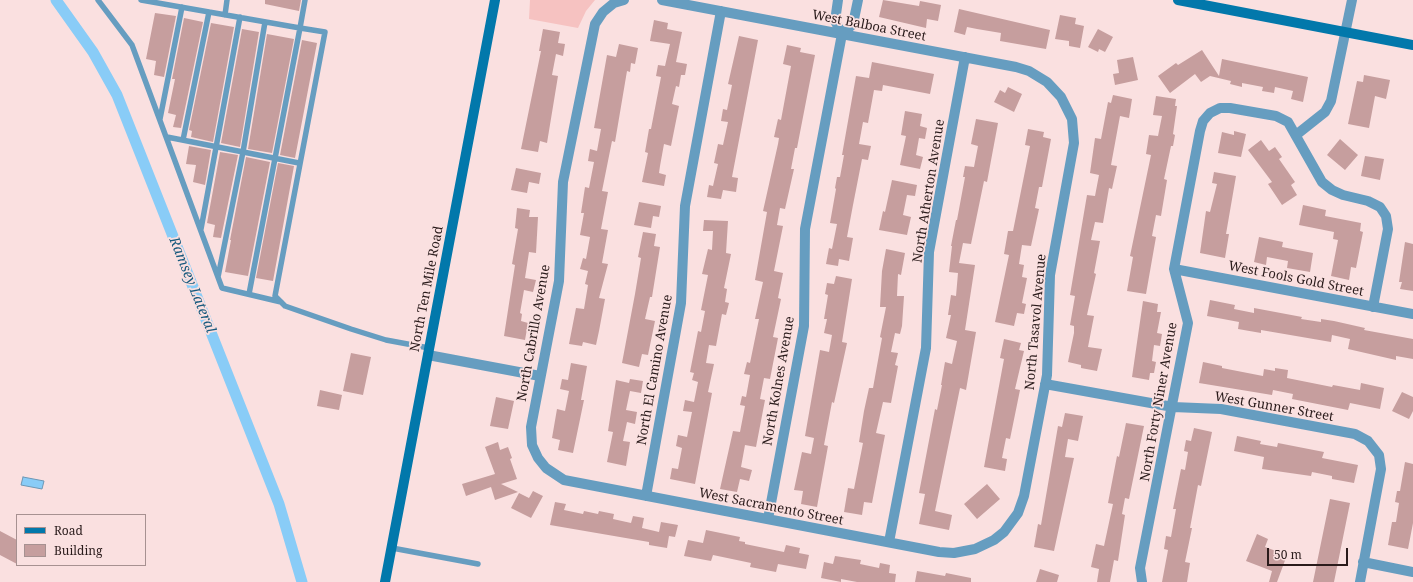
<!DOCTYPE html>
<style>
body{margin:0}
#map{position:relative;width:1413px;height:582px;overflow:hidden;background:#fae0e0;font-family:"Noto Serif",serif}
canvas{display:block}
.legend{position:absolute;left:16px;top:514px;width:130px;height:52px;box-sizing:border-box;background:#fae0e0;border:1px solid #a79191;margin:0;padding:5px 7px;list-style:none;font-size:12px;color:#2a1b1b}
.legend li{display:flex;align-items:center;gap:8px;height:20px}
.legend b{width:20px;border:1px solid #a79191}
.scale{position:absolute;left:1267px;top:548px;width:81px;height:18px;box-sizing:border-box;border:2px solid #2a1b1b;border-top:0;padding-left:5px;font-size:12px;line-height:14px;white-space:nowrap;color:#2a1b1b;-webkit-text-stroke:3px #fae0e0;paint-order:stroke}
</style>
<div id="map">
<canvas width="1413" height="582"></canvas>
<ul class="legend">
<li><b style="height:5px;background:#0278ab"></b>Road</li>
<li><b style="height:11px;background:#c69e9e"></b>Building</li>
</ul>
<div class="scale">50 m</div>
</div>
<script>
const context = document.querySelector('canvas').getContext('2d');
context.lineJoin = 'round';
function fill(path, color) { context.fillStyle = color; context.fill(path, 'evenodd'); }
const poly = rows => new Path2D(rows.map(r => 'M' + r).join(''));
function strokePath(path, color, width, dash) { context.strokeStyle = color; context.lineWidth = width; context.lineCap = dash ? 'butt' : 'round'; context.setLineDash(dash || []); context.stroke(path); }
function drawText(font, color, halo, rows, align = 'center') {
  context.font = font + ' "Noto Serif",serif'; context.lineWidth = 3.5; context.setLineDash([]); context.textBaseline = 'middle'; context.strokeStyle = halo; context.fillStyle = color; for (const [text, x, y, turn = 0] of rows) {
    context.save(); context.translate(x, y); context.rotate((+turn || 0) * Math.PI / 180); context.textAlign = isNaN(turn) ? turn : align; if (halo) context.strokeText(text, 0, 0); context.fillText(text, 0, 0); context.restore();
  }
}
const green = poly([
 [530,0,595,0,586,11,578,28,529,19]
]);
const water = poly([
 [23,477,44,481,42,489,21,485,23,477]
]);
const canal = poly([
 [56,0,93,52,117,95,279,504,302,582]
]);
const building = poly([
 [265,0,301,0,299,11,265,4],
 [883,0,919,6,920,1,941,5,938,21,927,19,926,28,879,17],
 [959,9,1050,30,1046,49,1000,41,1001,33,977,29,967,27,965,35,954,32],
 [155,13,176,16,164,77,154,75,156,61,146,59],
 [1060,15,1076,18,1075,24,1084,26,1080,48,1069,46,1069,41,1055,39],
 [184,18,203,22,181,128,173,127,176,115,168,113,175,79,172,79],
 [654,20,668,23,667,29,682,32,676,62,687,64,685,75,681,75,679,87,676,86,672,104,679,106,671,146,664,144,660,166,659,173,666,175,664,186,642,182,648,153,645,152,649,129,651,129,661,77,656,76,658,65,665,66,670,44,650,41],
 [211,23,234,27,213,142,191,137,192,131,189,130],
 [242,29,259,32,240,147,221,143],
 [543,29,560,32,558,43,565,44,563,56,556,54,552,75,558,76,547,143,540,141,538,152,521,149,541,51,539,51],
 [1098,29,1113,37,1105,52,1099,49,1098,52,1088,47],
 [267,34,294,39,272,153,248,149],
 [739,36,758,40,732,177,738,178,736,192,723,190,721,199,707,197,709,185,713,186,718,164,714,163,718,144,723,145,728,122,721,121,723,109,727,110,732,85,728,84],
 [302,40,317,43,295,158,280,155],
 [619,44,638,48,635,64,631,63,630,72,627,71,615,142,612,141,602,191,608,192,601,229,608,230,602,263,608,264,599,298,605,299,599,331,596,345,583,342,582,346,569,344,576,308,584,309,588,285,585,284,588,271,580,269,583,258,586,259,590,237,580,235,584,213,581,213,585,187,589,188,594,162,588,161,590,149,597,151,601,129,594,128,607,55,616,57],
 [787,45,801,48,800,52,815,55,797,148,795,148,791,169,794,169,785,209,780,208,777,225,783,226,774,271,783,273,778,298,781,299,773,337,778,338,770,379,764,378,760,399,765,400,756,447,745,445,741,467,752,470,749,481,740,479,737,492,720,489,733,431,740,432,745,406,740,405,742,396,746,397,750,375,744,374,747,362,750,363,759,319,755,319,763,282,755,280,767,212,763,211,778,144,779,138,774,137,778,119,781,120,791,66,783,64],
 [1202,50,1219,76,1222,59,1308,77,1303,102,1291,99,1293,91,1275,87,1274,93,1262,91,1263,87,1242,83,1242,87,1230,84,1231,81,1210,76,1201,82,1195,74,1170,93,1158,76,1176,63,1178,65],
 [1133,57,1138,80,1115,85,1113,74,1119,73,1117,60],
 [872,62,934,74,930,94,883,85,882,91,874,90,868,123,863,122,859,144,871,146,868,160,862,159,853,205,847,237,853,238,849,261,839,259,838,266,826,264,829,248,832,249,837,224,830,223,836,189,835,188,837,177,840,177,844,155,842,155,856,76,869,78],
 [1364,75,1390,80,1386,99,1375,96,1369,128,1348,124,1357,81,1363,82],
 [1008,87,1022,94,1014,112,994,102,1000,90,1005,93],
 [1113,95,1132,99,1129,118,1120,116,1111,165,1117,166,1112,189,1109,188,1103,223,1095,222,1091,240,1100,241,1094,273,1096,274,1087,315,1094,316,1088,347,1102,349,1097,371,1081,368,1081,365,1068,362,1074,333,1074,326,1070,325,1075,296,1070,295,1087,195,1095,196,1099,175,1090,173,1095,138,1101,139,1108,102,1111,103],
 [1156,96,1176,99,1175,106,1177,106,1173,134,1175,135,1173,146,1171,146,1164,179,1167,180,1161,216,1156,215,1152,236,1156,237,1146,294,1127,291,1133,257,1130,256,1151,155,1146,154,1149,135,1158,136,1162,116,1153,115],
 [905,111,922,114,920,126,927,128,925,139,919,138,916,155,923,157,920,169,900,165,906,136,901,135],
 [976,119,998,123,987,182,984,181,971,244,963,243,959,263,975,265,965,330,976,332,966,390,960,388,935,511,952,515,949,530,919,524,925,494,919,493,935,409,937,410,942,385,941,385,945,362,952,364,957,341,946,338,951,315,948,315,951,295,956,296,958,273,949,272,952,246,951,246,956,220,957,220,965,177,963,177,965,166,974,167,978,146,971,144],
 [1028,129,1044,132,1043,137,1051,139,1042,187,1039,187,1035,208,1039,209,1031,246,1022,245,1019,264,1024,265,1022,277,1027,278,1022,303,1026,304,1024,314,1017,313,1014,326,995,322,1009,255,1004,254,1008,231,1013,231,1030,146,1025,145],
 [1234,131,1246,134,1241,157,1218,153,1222,132,1234,135],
 [1340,139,1358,155,1345,170,1327,155],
 [1261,140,1269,151,1275,147,1282,157,1279,159,1295,182,1291,185,1297,195,1282,205,1268,184,1272,182,1248,150],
 [189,146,211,150,205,185,193,182,196,165,186,164],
 [220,152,238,155,221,238,213,237,215,225,207,223],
 [1365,156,1384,159,1380,180,1361,176],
 [246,157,270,162,248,276,225,272,231,240,230,240],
 [278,163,294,166,273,281,256,278],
 [516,168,541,173,539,184,529,182,527,193,511,190],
 [1214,172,1236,176,1226,234,1229,234,1225,258,1200,253,1206,211,1210,212,1217,184,1212,183],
 [892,180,917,185,915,196,907,195,903,215,911,217,907,235,879,230,883,211,885,212],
 [639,202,661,206,659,217,653,216,651,228,634,225],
 [1303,205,1326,210,1325,216,1361,223,1360,231,1363,232,1356,268,1351,267,1349,280,1331,276,1338,240,1333,239,1334,232,1299,225],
 [517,208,530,210,529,217,538,217,536,253,529,252,525,278,536,280,533,292,524,290,520,313,522,314,521,321,528,323,525,340,504,336,515,265,512,264,518,229,515,228],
 [704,220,728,221,726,253,731,254,724,288,727,289,725,302,729,303,726,315,722,314,716,346,709,345,706,363,714,364,708,392,712,393,695,484,670,479,672,468,678,469,682,448,676,446,678,435,687,437,692,412,683,411,685,400,694,402,698,382,692,380,694,373,690,372,698,331,701,332,705,311,701,310,708,275,702,274,708,249,712,250,713,231,703,231],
 [643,232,656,234,654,246,660,247,652,297,650,297,645,319,655,321,648,355,642,354,639,367,622,363,635,294,641,258,638,257],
 [1259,237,1283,242,1282,247,1313,253,1310,272,1287,268,1288,261,1267,257,1266,265,1254,262],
 [1405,242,1413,244,1413,291,1400,289,1402,282,1399,282],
 [886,249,905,253,901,275,898,274,897,296,904,296,902,326,900,334,895,333,891,352,898,353,895,365,898,366,891,403,883,402,876,433,885,435,872,503,864,502,862,515,844,512,848,488,854,489,863,443,859,442,864,411,869,388,873,388,882,338,880,337,886,307,880,307,882,271],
 [836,276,852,279,842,342,847,343,834,403,832,402,824,445,828,446,817,507,801,504,803,491,794,490,802,452,811,454,814,438,805,436,820,350,829,352,832,335,824,333,827,319,824,319,828,295,825,294,827,283,834,284],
 [1210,300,1235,305,1234,309,1254,313,1254,308,1302,317,1301,319,1321,322,1321,319,1334,321,1365,328,1364,330,1413,339,1413,359,1396,356,1396,360,1348,349,1350,339,1332,335,1331,342,1261,330,1261,333,1238,329,1239,322,1207,316],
 [1143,301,1158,304,1157,312,1161,312,1157,333,1162,334,1160,346,1154,345,1152,361,1156,362,1154,373,1150,373,1149,380,1132,377],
 [1004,339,1021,343,1019,350,1024,351,1015,389,1020,390,1010,439,1006,438,1002,458,1007,459,1005,471,984,467,1004,359,1000,358],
 [351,353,371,357,363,395,343,391],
 [1203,362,1222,366,1222,368,1263,376,1264,369,1275,371,1275,368,1288,370,1287,378,1332,387,1333,385,1360,390,1361,383,1384,388,1380,409,1350,403,1348,410,1292,399,1293,394,1273,390,1272,395,1199,383],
 [571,363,587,366,581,400,584,400,573,453,558,450,560,440,552,438,557,409,565,411,569,391,560,389,562,379,568,380],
 [630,379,643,381,641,393,630,391,626,410,637,412,635,424,627,422,623,441,630,442,626,466,607,462,613,432,608,431,616,380,629,383],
 [320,390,342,395,339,410,317,406],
 [1402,392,1413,397,1413,411,1409,419,1392,411],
 [496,397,514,401,508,429,490,426],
 [1065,413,1083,416,1078,441,1068,439,1065,457,1074,458,1054,551,1034,547,1038,524,1041,525,1058,426,1062,427],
 [1126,423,1144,426,1129,499,1125,498,1122,514,1125,515,1118,561,1114,560,1110,582,1097,582,1099,569,1091,567,1096,544,1104,546,1113,504,1108,503,1117,456,1119,457],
 [1194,428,1212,432,1201,486,1198,485,1190,528,1192,528,1185,562,1190,563,1187,582,1162,582,1168,550,1164,549,1166,536,1171,537,1176,509,1173,509,1181,469,1185,470,1188,452,1184,451,1186,440,1191,441],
 [1237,436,1261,441,1260,444,1277,447,1278,443,1324,452,1322,458,1358,465,1354,483,1332,479,1332,476,1312,472,1311,476,1262,469,1264,457,1234,451],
 [498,442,500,450,508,447,512,458,510,459,517,479,501,484,518,492,495,500,491,487,466,496,462,484,495,474,485,447],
 [1405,462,1413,464,1413,523,1408,549,1388,545,1392,522,1396,522,1399,503,1395,502,1397,491,1400,491],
 [987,484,1000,499,977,519,964,504],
 [533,491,543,496,531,518,511,508,519,493,529,498],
 [1330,499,1350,503,1334,582,1313,582],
 [555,502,566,504,564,510,583,514,584,511,598,514,599,511,614,514,613,519,631,523,633,516,644,518,642,528,659,532,661,522,678,525,675,537,669,536,667,548,649,545,649,542,550,525],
 [706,530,740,537,739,541,745,542,745,544,784,552,786,545,800,548,799,553,809,555,806,569,778,564,776,572,750,567,751,563,713,555,711,561,684,556,688,540,703,543],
 [0,531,17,540,17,564,0,555],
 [1257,534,1268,539,1265,547,1287,555,1277,582,1269,582,1272,571,1246,561],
 [835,556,861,560,860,564,879,568,880,563,890,565,889,573,896,574,895,582,857,582,841,579,841,582,821,578,824,562,833,564],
 [1040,569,1059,575,1057,582,1036,582],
 [917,571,945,576,946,573,971,578,971,582,915,582]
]);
const service = poly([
 [98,0,132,45,222,288,281,302],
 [141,0,300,28,249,294],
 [305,0,300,28,325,32,275,296,285,306,351,329,386,340,429,348],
 [225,15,227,0],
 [160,119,182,7],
 [167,137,299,163],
 [183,140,209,12],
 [201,229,240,17],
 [218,277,243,152,265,22],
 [392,548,478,564]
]);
const minor = poly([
 [624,0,614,3,603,12,595,24,563,182,559,281,531,427,532,445,538,458,546,468,564,480,939,552,954,553,975,549,994,540,1004,532,1018,513,1024,496,1047,375,1050,275,1074,143,1072,119,1061,97,1047,82,1029,71,1016,67,662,0],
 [838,0,835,21,842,34,853,24,858,0],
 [1296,135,1325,112,1331,101,1352,0],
 [1174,269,1413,314],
 [428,355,540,376],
 [1045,384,1173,407,1221,409,1355,434,1368,441,1379,455,1381,469,1360,582],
 [646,496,681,303,685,206,721,11],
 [768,519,804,326,805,229,842,34],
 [889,542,926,348,929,252,965,57],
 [1363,562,1413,572],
 [1142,582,1140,568,1188,323,1174,269,1200,131,1203,121,1210,113,1220,108,1230,108,1276,116,1288,122,1322,182,1332,190,1343,195,1368,201,1380,207,1386,216,1388,229,1373,307]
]);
const secondary = poly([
 [1178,0,1413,45],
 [385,582,495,0]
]);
const streetNames = [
 ["West Balboa Street",869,26,11],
 ["North Atherton Avenue",929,191,-81],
 ["West Fools Gold Street",1296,279,11],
 ["North Ten Mile Road",427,289,-79],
 ["North Tasavol Avenue",1036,322,-85],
 ["North Cabrillo Avenue",534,333,-80],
 ["North El Camino Avenue",655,370,-80],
 ["North Kolnes Avenue",779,381,-80],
 ["North Forty Niner Avenue",1159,402,-80],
 ["West Gunner Street",1274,407,10],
 ["West Sacramento Street",771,507,11]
];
const waterNames = [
 ["Ramsey Lateral",192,285,68]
];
fill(green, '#f6c2c1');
fill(water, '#89ccf7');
strokePath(water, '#6c97b5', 1);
strokePath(canal, '#89ccf7', 11);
fill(building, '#c69e9e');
strokePath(service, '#669dc0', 5.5);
strokePath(minor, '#669dc0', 10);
strokePath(secondary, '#0278ab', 10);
drawText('13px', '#2a1b1b', '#fae0e0', streetNames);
drawText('italic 14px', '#185a7e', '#fae0e0', waterNames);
</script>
